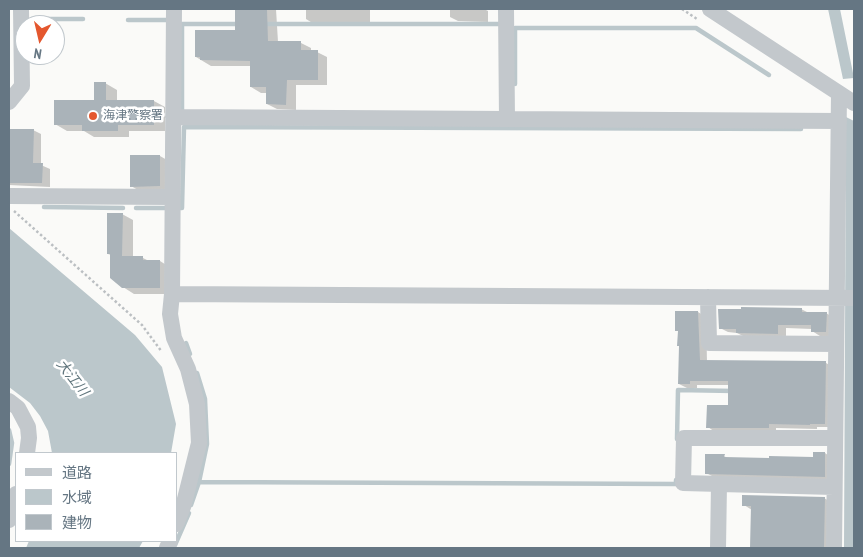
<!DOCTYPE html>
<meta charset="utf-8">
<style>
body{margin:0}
#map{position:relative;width:863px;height:557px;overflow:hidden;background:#fafaf8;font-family:"PT Sans Narrow","Noto Sans JP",sans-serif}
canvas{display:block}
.frame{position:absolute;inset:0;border:10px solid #657683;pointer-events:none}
.legend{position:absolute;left:15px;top:452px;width:162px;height:90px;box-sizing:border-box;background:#fff;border:1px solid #c1c8cd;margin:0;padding:6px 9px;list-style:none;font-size:15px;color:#657683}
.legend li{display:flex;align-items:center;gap:10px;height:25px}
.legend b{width:25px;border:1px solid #c1c8cd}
.north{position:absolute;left:15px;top:15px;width:50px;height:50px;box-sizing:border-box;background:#fff;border:1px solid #c1c8cd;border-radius:50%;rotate:189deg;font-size:14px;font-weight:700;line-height:20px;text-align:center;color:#657683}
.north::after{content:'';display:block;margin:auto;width:18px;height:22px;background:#e4572e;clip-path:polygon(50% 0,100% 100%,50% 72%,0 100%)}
</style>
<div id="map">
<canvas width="863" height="557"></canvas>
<div class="frame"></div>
<ul class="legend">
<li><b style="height:6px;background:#c3c8cc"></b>道路</li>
<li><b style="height:14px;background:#bbc7cb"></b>水域</li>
<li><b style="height:14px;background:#aab3b9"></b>建物</li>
</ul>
<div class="north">N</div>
</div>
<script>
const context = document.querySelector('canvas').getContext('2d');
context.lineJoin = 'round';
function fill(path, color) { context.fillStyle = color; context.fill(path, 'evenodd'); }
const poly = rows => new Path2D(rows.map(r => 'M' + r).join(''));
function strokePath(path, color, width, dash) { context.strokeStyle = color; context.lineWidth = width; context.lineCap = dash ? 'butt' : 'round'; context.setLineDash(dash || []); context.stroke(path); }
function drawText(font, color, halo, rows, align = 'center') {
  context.font = font + ' "PT Sans Narrow","Noto Sans JP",sans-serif'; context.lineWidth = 5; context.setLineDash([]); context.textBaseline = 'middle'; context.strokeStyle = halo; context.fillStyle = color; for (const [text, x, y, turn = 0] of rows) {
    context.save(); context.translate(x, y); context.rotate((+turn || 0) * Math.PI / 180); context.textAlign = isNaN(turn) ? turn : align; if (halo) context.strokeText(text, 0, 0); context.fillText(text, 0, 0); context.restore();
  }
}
const water = poly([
 [828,9,840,9,854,78,843,79],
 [846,117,854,121,853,548,844,548],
 [9,228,135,335,162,367,176,424,171,453,52,453,48,431,40,416,30,403,9,387],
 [29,541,143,541,139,548,26,548]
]);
const shadow = poly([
 [236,9,276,9,278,42,301,43,311,48,311,52,317,52,327,57,327,85,296,85,296,110,277,109,267,104,267,93,261,93,251,87,251,66,211,66,196,57,237,31],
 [306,9,370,9,370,23,314,24,306,19],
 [450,9,484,9,488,11,488,22,458,21,450,17],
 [105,83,117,90,117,101,154,101,165,107,165,131,129,131,129,137,94,137,84,131,67,131,55,124,95,101],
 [9,130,33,130,41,134,41,165,50,169,50,187,9,185],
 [160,156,167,160,167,189,138,190,131,186],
 [122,214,133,220,133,257,143,258,149,261,160,261,171,268,171,294,134,294,123,287,111,255,108,254],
 [801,309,809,313,826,313,834,318,834,336,820,336,812,331,812,329,786,328,786,337,745,337,737,333,728,332,720,328],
 [698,312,706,317,707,362,826,363,833,367,833,427,817,427,817,429,776,428,776,432,715,432,708,427,729,407,729,385,697,385,697,388,687,388,679,384],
 [825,453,832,458,832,480,714,477,706,473,724,456,729,459,814,458],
 [824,498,834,504,834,548,751,548,752,510,744,505]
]);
const stream = poly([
 [32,19,83,19],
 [128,20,167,20],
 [262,24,500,24],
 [515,84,515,28,696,28,769,75],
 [182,110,182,24,239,24],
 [44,207,123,208],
 [136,208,166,208],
 [179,208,182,208,184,127,801,129],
 [186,343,190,354],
 [197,373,205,399,207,444,199,482,676,484,676,480],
 [9,430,12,443,9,464],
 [677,439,678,390,734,391],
 [191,505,199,482],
 [175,545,189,513]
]);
const building = poly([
 [235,9,267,9,268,41,301,41,301,50,318,50,318,80,287,80,286,105,266,104,266,87,250,87,250,61,200,60,200,57,195,57,195,30,235,30],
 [94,82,106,82,106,100,154,100,154,125,118,125,118,131,82,131,82,125,54,125,54,100,94,100],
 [9,129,34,129,33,163,43,163,42,183,9,183],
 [130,155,160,155,160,186,130,187],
 [107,213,123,213,122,256,143,256,143,260,160,260,160,288,122,288,110,278,110,254,107,254],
 [741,307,802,308,802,312,827,312,826,332,811,332,811,325,778,325,778,334,736,333,736,329,719,329,718,309,741,309],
 [675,311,698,311,700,360,826,361,825,424,810,424,810,425,769,424,769,428,706,428,707,405,728,405,728,381,690,381,690,384,678,384,679,346,677,346,678,331,675,331],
 [813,452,825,452,825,477,705,474,705,454,725,454,724,457,769,458,769,456,813,457],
 [742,495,825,497,824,548,750,548,751,506,742,506]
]);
const path = poly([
 [682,9,697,19],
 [14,211,142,325,162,352]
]);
const minor = poly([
 [174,9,172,294,854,298],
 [506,9,507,119],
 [710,9,854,103],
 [9,102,22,86,21,9],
 [173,117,839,121],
 [9,196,172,197],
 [172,294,170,314,174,338,188,369,197,404,199,443,183,507,176,524],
 [708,297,709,343,836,344],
 [9,401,18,408,28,427,29,438,27,453],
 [834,487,683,483,684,438,835,438],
 [9,520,16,494],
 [167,548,170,541],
 [718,548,719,484],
 [834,548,839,94]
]);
const markers = [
 [93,116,5,"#e4572e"]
];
const poiNames = [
 ["海津警察署",103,116]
];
const waterNames = [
 ["大江川",72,378,52]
];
fill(water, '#bbc7cb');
fill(shadow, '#0003');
strokePath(stream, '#bbc7cb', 4.5);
fill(building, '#aab3b9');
strokePath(path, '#bbbfc2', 2.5, [2.5, 2.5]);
strokePath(minor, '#c3c8cc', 16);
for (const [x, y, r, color] of markers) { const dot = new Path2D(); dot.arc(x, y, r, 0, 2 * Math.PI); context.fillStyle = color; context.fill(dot); strokePath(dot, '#fff', 2); }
drawText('12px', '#657683', '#fff', poiNames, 'left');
drawText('italic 14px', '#60757c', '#fff', waterNames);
</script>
